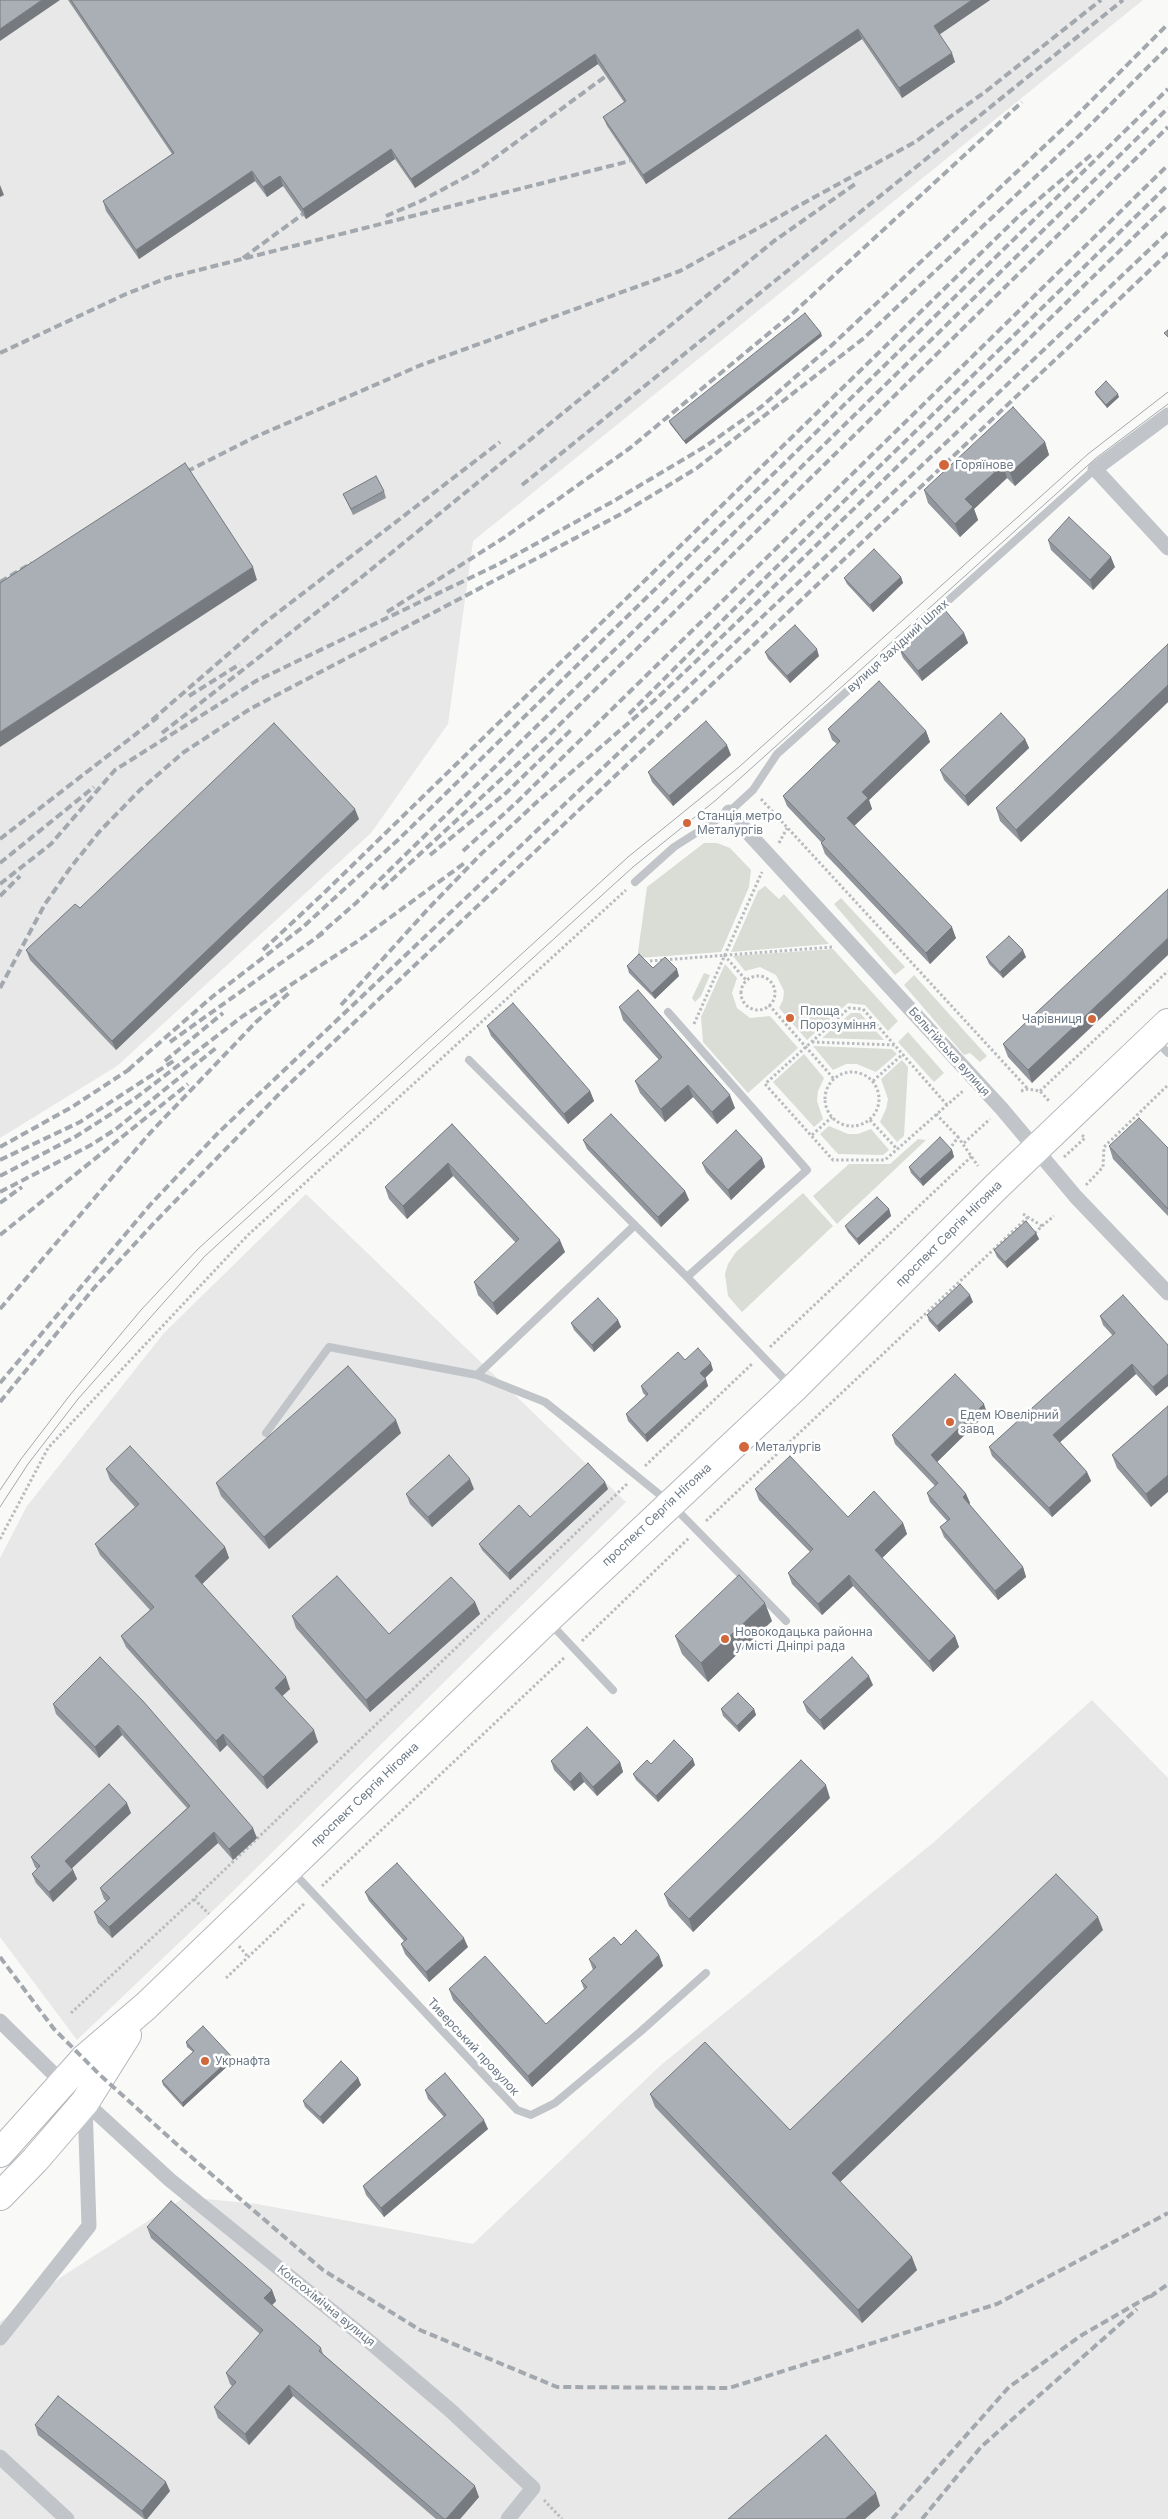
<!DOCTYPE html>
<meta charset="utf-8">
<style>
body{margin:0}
canvas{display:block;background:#f9f9f7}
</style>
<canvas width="1168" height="2519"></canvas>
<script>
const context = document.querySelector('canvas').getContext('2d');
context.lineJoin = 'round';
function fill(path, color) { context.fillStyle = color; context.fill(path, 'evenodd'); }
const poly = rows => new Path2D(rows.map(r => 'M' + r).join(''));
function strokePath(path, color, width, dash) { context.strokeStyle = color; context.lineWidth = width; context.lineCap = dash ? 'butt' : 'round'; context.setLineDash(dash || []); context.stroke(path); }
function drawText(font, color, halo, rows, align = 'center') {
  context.font = font + ' Inter,sans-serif'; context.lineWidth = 5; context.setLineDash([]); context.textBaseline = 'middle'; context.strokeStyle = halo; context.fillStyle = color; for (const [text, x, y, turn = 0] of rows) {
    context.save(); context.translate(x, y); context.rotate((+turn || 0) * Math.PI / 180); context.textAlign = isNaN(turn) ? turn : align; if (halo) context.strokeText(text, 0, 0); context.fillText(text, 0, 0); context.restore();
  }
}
const built = poly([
 [0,0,1143,0,473,541,448,724,371,833,117,1066,0,1138],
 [306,1194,626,1502,225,1899,77,2040,0,1937,0,1558,27,1506,164,1333],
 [1092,1700,1168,1778,1168,2519,0,2519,0,2322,63,2276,185,2197,257,2204,473,2244,661,2065,934,1842]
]);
const green = poly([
 [704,843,717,843,730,848,751,870,749,887,721,952,639,958,638,952,647,887],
 [765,886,779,899,784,894,829,944,731,952,758,891],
 [841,898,905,967,895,975,834,904],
 [833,949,898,1021,888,1031,865,1005,848,1003,807,1040,779,1008,783,1000,784,991,776,975,760,967,745,971,733,956],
 [725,964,737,978,732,993,737,1008,750,1018,770,1016,798,1048,748,1093,703,1042,701,1017],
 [704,973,710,975,701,996,695,1002,692,998],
 [914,975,987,1056,980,1062,970,1053,964,1055,904,985],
 [851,1013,860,1013,884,1040,822,1038],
 [908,1032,944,1073,934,1082,898,1042],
 [813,1046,892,1049,897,1054,876,1072,857,1064,846,1064,833,1070],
 [804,1054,824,1078,818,1091,817,1101,823,1119,814,1127,773,1082],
 [902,1060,908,1067,904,1136,897,1142,880,1122,886,1109,888,1099,881,1079],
 [829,1126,848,1134,858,1134,871,1129,889,1150,883,1155,838,1154,820,1134],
 [918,1139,926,1140,837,1224,813,1196,849,1164,890,1164],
 [803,1193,833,1226,742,1312,728,1296,725,1274,728,1264,736,1252]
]);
const path = poly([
 [761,799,1028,1089],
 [779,843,787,828],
 [724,955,746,980],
 [650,961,832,947],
 '741 993a17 17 0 1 1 34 0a17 17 0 1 1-34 0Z',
 [769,1005,834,1079],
 [694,1024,762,872],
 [812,1042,895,1045],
 '825 1099a27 27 0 1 1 54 0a27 27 0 1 1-54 0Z',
 [873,1081,903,1054],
 [1021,1091,1028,1089,1040,1091,1049,1101],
 [1040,1091,1168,971],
 [947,1105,863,1009,849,1008,765,1084,833,1160,885,1160,964,1090],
 [936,1114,958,1137],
 [870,1120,897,1149],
 [812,1135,832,1117],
 [964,1143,990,1119],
 [949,1150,958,1137,978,1166],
 [1064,1157,1085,1138,1082,1135],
 [1086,1185,1103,1167,1104,1147,1168,1085],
 [1023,1214,1042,1226,1035,1233],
 [1042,1226,1054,1216],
 [770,1347,972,1156],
 [645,1466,753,1363],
 [706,1521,1028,1217],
 [0,1539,48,1448,248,1235,626,890],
 [582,1641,689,1538],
 [322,1886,565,1657],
 [194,1899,209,1914],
 [239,1946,248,1957],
 [226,1978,305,1903],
 [71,2013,194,1899,627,1484],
 [544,2500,562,2519]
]);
const lane = poly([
 [635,882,674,847,729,812,753,790,777,754,1095,469],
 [668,1012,807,1170,687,1277],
 [1156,1041,1168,1053],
 [469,1060,687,1277,790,1385],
 [477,1375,545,1402,574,1425,670,1503,786,1621],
 [266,1433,329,1347,477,1375,635,1225],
 [550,1623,613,1690],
 [292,1871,517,2110,531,2115,555,2103,640,2032,706,1973]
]);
const street = poly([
 [1168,415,1095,469,1168,548],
 [729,812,1002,1109,1076,1197,1168,1293],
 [0,2021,68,2088],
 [85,2102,170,2180,364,2337,450,2410,533,2488,508,2519],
 [0,2338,89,2226,85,2103],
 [0,2457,67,2519]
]);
const highway = poly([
 [0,2153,84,2059,146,2006,547,1620,794,1388,997,1186,1168,1023],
 [0,2196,35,2160,85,2102,127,2035]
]);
const tram = poly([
 [0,1490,21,1459,70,1395,141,1310,198,1249,628,857,739,767,1088,454,1168,392],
 [0,1507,28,1464,78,1399,205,1256,633,867,716,800,1096,458,1168,404]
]);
const rail = poly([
 [386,216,421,201,477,171,606,76],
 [243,258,303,214],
 [0,353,126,294,167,278,630,161],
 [176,477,255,437,421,365,680,271,915,142,985,92,1101,0],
 [522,485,1123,0],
 [0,582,32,563],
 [387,612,505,537,630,448,791,315,1022,102],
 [189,696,240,664],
 [629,714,758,585,1168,185],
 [152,720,263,624,500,442],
 [162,733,363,576,774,241,858,182],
 [0,839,158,717],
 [463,851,516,803,1168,165],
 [430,855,506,793,572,729],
 [0,863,94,787],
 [0,884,51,844,115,770,256,681,499,564,612,502,706,446,761,407,832,345,1069,123,1168,24],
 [382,889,548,736,1168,127],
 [0,896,20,876],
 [317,937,356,903,1168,108],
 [263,950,325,892,1020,215,1091,155],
 [0,988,45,904,71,867,99,832,140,790,184,752,250,709,623,513,697,468,864,338,1081,134,1168,47],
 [341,1005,428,909,481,854,538,801,654,701,730,629,1168,204],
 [170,1042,323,933],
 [165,1061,223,1013],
 [128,1070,212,997,303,927,399,839,1168,89],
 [0,1147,72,1107,133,1067],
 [0,1160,80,1122,175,1060],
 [0,1176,75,1137,133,1100,243,1016,358,941,466,862],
 [0,1192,91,1145,116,1129,216,1048],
 [0,1203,22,1187],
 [0,1235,188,1084],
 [0,1309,150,1133,256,1022,289,993],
 [0,1383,150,1205,219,1132,1168,232],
 [0,1402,94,1288,154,1223,284,1089,1168,253],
 [0,1957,54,2029,100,2075,182,2149,323,2270,420,2330,557,2387,729,2388,997,2304,1168,2213],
 [1150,2297,1168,2284],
 [892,2519,1009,2387,1082,2335,1155,2293],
 [922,2519,981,2447,1137,2309]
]);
const wall = poly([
 [68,0,990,0,939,35,955,62,902,98,862,39,646,184,607,126,603,117,624,102,598,64,415,188,395,159,306,219,283,186,267,197,255,181,139,259,106,211,103,201,172,154],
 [822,336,686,444,670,424,669,421],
 [1095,392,1119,397,1107,408,1096,395],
 [1045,442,1049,455,1015,486,1007,478,974,509,978,520,960,537,928,503,924,490],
 [384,491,386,498,353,515,346,500,343,494],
 [1048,540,1115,567,1093,590,1051,550],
 [901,577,903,583,873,612,847,584,844,578],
 [964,633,968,643,922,681,903,658,899,648],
 [1168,644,1168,702,1021,842,1000,821,996,808],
 [765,652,819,656,790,683,768,659],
 [828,729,926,731,930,742,869,800,872,809,854,825,956,938,930,964,825,854,821,843,821,842,787,806,783,796,837,744,832,740],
 [1025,739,1029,748,968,806,944,780,940,770],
 [731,755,673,806,652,782,648,772],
 [359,819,116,1050,30,960,26,950,80,908],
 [1168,889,1032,1083,1008,1057,1003,1044],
 [986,957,1026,957,1003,978,989,964],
 [627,966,653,968,679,976,655,999,629,973],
 [619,1007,735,1108,717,1124,693,1097,665,1122,640,1093,635,1081,659,1060,623,1020],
 [487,1026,590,1091,594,1101,568,1124,491,1036],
 [452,1124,565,1252,497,1315,478,1295,474,1282,516,1243,453,1176,407,1219,389,1199,385,1187],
 [583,1140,685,1191,689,1200,661,1227,587,1149],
 [1109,1146,1168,1148,1168,1216,1113,1159],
 [952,1150,954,1157,923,1186,911,1173,909,1167],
 [762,1158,765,1167,731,1200,706,1172,702,1163],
 [889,1209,891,1216,859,1245,848,1232,845,1226],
 [1036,1233,1039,1239,1007,1268,997,1257,994,1250],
 [973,1302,939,1332,929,1321,927,1315],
 [1100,1316,1168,1345,1168,1386,1156,1396,1136,1374,1060,1442,1087,1472,1091,1481,1052,1517,992,1456,989,1447,1113,1336,1103,1325],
 [618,1320,621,1327,594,1352,574,1330,571,1323],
 [685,1360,713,1370,705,1378,708,1386,647,1442,628,1421,626,1414,646,1396,643,1393,641,1386],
 [1168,1406,1151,1507,1117,1468,1112,1455],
 [987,1413,937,1462,966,1494,970,1503,969,1504,1023,1567,1026,1577,998,1600,944,1537,940,1527,947,1521,930,1502,927,1493,935,1486,895,1444,892,1435],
 [401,1433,269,1549,221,1496,216,1483],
 [106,1469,225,1547,229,1558,202,1584,290,1689,282,1696,318,1742,267,1789,227,1745,220,1752,126,1647,121,1636,150,1610,100,1555,95,1544,135,1507,110,1480],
 [474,1489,432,1527,410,1504,406,1494],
 [608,1489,510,1580,482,1550,479,1544,530,1517],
 [755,1489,848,1517,903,1523,907,1534,882,1558,955,1636,959,1647,933,1672,853,1586,822,1615,792,1584,788,1573,810,1552,759,1500],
 [475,1602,480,1614,370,1712,296,1628,292,1616,389,1634],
 [772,1621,708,1682,682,1654,675,1636],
 [100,1657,257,1838,233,1860,218,1843,112,1938,98,1923,94,1912,106,1901,104,1899,100,1888,187,1808,122,1735,99,1758,56,1714,53,1704],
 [873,1685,824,1730,807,1712,803,1702],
 [721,1709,754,1709,756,1715,739,1732,723,1716],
 [551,1761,620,1762,623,1772,597,1796,584,1782,574,1791,554,1770],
 [651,1764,695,1765,658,1802,636,1780,633,1774],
 [830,1798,693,1932,669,1906,664,1894],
 [131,1813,72,1868,77,1879,53,1902,36,1883,32,1874,37,1869,35,1867,31,1857],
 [365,1892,468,1947,429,1982,405,1954,401,1944,404,1941,369,1901],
 [1103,1930,840,2182,917,2270,862,2323,655,2107,650,2094,790,2130],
 [621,1945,659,1955,663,1966,532,2087,453,2000,449,1989,546,2024,584,1989,581,1981,593,1970,589,1959],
 [186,2042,233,2061,183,2107,163,2085,162,2081,193,2052,187,2047],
 [358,2078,361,2085,323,2124,305,2107,303,2101],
 [425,2090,488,2129,384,2217,366,2195,363,2186,444,2117,428,2099],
 [147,2227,272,2290,276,2301,272,2305,321,2348,323,2354,479,2497,460,2519,436,2519,293,2396,249,2445,218,2418,214,2407,232,2386,230,2384,226,2373,260,2334,151,2238],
 [35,2425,170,2491,147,2519,144,2519,38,2435]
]);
const shadedWall = poly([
 [42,0,60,0,0,41,0,29],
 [972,0,990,0,937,36,934,26],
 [858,29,862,39,646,184,643,175],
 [952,53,955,62,902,98,899,88],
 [595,54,598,64,415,188,411,179],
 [391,149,395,159,306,219,303,209],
 [252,171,255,181,139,259,136,250],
 [280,176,283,186,267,197,263,187],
 [0,185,4,195,0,197],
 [821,333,822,336,686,444,684,441],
 [1118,394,1119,397,1107,408,1106,405],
 [1045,442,1049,455,1015,486,1010,473],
 [1003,465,1007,478,974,509,978,520,960,537,955,524,965,499],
 [1111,557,1115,567,1093,590,1090,580],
 [253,567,257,580,0,747,0,732],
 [901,577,903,583,873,612,870,605],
 [964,633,968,643,922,681,918,671],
 [817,649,819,656,790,683,787,676],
 [1168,685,1168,702,1021,842,1016,830],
 [926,731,930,742,869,800,872,809,851,829,847,818,862,792],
 [1025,739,1029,748,968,806,965,796],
 [727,745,731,755,673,806,669,796],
 [355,809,359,819,116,1050,112,1041],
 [952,927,956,938,930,964,926,953],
 [1168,938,1168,955,1032,1083,1028,1070],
 [1023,950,1026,957,1003,978,1000,972],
 [677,969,679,976,655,999,652,993],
 [688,1085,693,1097,665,1122,661,1109],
 [590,1091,594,1101,568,1124,564,1114],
 [730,1095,735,1108,717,1124,712,1112],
 [952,1150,954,1157,923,1186,920,1179],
 [762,1158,765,1167,731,1200,728,1190],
 [448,1163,453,1176,407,1219,403,1206],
 [685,1191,689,1200,661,1227,658,1217],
 [889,1209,891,1216,859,1245,857,1239],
 [1036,1233,1039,1239,1007,1268,1005,1262],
 [560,1240,565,1252,497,1315,493,1303],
 [970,1295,973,1302,939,1332,937,1326],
 [618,1320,621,1327,594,1352,592,1345],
 [711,1363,713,1370,703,1380,700,1373],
 [1132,1364,1136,1374,1057,1445,1053,1435],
 [1168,1374,1168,1386,1156,1396,1153,1387],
 [706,1379,708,1386,647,1442,645,1435],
 [984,1404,987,1413,935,1464,931,1455],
 [396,1420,401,1433,269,1549,264,1537],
 [1087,1472,1091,1481,1052,1517,1049,1508],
 [1168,1475,1168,1492,1151,1507,1146,1494],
 [470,1479,474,1489,432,1527,428,1517],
 [605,1482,608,1489,510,1580,508,1573],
 [966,1494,970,1503,966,1507,963,1497],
 [903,1523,907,1534,879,1561,875,1550],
 [225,1547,229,1558,199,1587,195,1576],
 [1023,1567,1026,1577,998,1600,995,1591],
 [849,1575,853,1586,822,1615,818,1604],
 [475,1602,480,1614,370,1712,366,1700],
 [765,1603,772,1621,708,1682,701,1663],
 [955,1636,959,1647,933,1672,929,1661],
 [869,1676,873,1685,824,1730,820,1720],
 [286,1677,290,1689,279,1699,275,1688],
 [754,1709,756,1715,739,1732,737,1726],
 [118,1725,122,1735,99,1758,95,1747],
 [314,1730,318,1742,267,1789,263,1777],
 [223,1734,227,1745,220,1752,216,1741],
 [693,1759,695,1765,658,1802,656,1796],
 [620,1762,623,1772,597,1796,593,1787],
 [580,1772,584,1782,574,1791,570,1782],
 [826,1785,830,1798,693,1932,689,1919],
 [127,1803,131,1813,69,1871,65,1861],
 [253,1828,257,1838,233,1860,229,1849],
 [214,1832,218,1843,112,1938,109,1927],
 [73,1870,77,1879,53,1902,49,1892],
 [1098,1917,1103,1930,836,2186,832,2173],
 [464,1938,468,1947,429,1982,426,1972],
 [659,1955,663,1966,532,2087,528,2076],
 [232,2057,233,2061,183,2107,182,2103],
 [358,2078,361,2085,323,2124,320,2117],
 [484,2120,488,2129,384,2217,381,2208],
 [912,2257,917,2270,862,2323,858,2310],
 [272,2290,276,2301,268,2309,264,2298],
 [289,2385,293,2396,249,2445,245,2434],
 [166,2482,170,2491,147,2519,145,2519,142,2511],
 [475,2486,479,2497,460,2519,446,2519],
 [876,2493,880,2506,865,2519,845,2519]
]);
const building = poly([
 [0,0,42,0,0,29,0,0],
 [71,0,972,0,934,26,952,53,899,88,858,29,643,175,603,117,626,101,595,54,411,179,391,149,303,209,280,176,263,187,252,171,136,250,103,201,174,153,71,0],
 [805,313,821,333,684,441,669,421,805,313],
 [1168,330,1168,337,1164,333,1168,330],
 [1106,381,1118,394,1106,405,1095,392,1106,381],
 [1013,407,1045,442,1010,473,1003,465,965,499,973,507,955,524,924,490,1013,407],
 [185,463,253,567,0,732,0,583,185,463],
 [376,476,384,491,351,509,343,494,376,476],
 [1069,517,1111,557,1090,580,1048,540,1069,517],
 [874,549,901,577,870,605,844,578,874,549],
 [945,610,964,633,918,671,899,648,945,610],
 [795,625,817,649,787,676,765,652,795,625],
 [1168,644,1168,685,1016,830,996,808,1168,644],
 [879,681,926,731,862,792,868,798,847,818,952,927,926,953,821,843,825,839,783,796,840,741,828,729,879,681],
 [1001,713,1025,739,965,796,940,770,1001,713],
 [706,721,727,745,669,796,648,772,706,721],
 [274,723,355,809,112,1041,26,950,75,904,80,908,274,723],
 [1168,889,1168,938,1028,1070,1003,1044,1168,889],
 [1009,936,1023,950,1000,972,986,957,1009,936],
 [639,954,653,968,665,957,677,969,652,993,627,966,639,954],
 [638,990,730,1095,712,1112,688,1085,661,1109,635,1081,662,1057,619,1007,638,990],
 [513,1003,590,1091,564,1114,487,1026,513,1003],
 [611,1114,685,1191,658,1217,583,1140,611,1114],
 [1139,1118,1168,1148,1168,1209,1109,1146,1139,1118],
 [452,1124,560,1240,493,1303,474,1282,519,1239,448,1163,403,1206,385,1187,452,1124],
 [736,1130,762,1158,728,1190,702,1163,736,1130],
 [940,1137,952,1150,920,1179,909,1167,940,1137],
 [877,1197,889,1209,857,1239,845,1226,877,1197],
 [1026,1221,1036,1233,1005,1262,994,1250,1026,1221],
 [960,1284,970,1295,937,1326,927,1315,960,1284],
 [1123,1295,1168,1345,1168,1374,1153,1387,1132,1364,1053,1435,1087,1472,1049,1508,989,1447,1115,1333,1100,1316,1123,1295],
 [598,1298,618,1320,592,1345,571,1323,598,1298],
 [698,1348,711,1363,700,1373,706,1379,645,1435,626,1414,648,1394,641,1386,678,1352,685,1360,698,1348],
 [348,1366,396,1420,264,1537,216,1483,348,1366],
 [955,1374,984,1404,931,1455,966,1494,963,1497,1023,1567,995,1591,940,1527,950,1519,927,1493,938,1483,892,1435,955,1374],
 [1168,1406,1168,1475,1146,1494,1112,1455,1168,1406],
 [130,1446,225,1547,195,1576,286,1677,275,1688,314,1730,263,1777,223,1734,216,1741,121,1636,154,1607,95,1544,139,1504,106,1469,130,1446],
 [449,1455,470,1479,428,1517,406,1494,449,1455],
 [790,1456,848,1517,874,1491,903,1523,875,1550,955,1636,929,1661,849,1575,818,1604,788,1573,813,1549,755,1489,790,1456],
 [588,1463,605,1482,508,1573,479,1544,519,1505,530,1517,588,1463],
 [739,1575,765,1603,701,1663,675,1636,739,1575],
 [337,1576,389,1634,451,1577,475,1602,366,1700,292,1616,337,1576],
 [100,1657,143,1701,253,1828,229,1849,214,1832,109,1927,94,1912,110,1898,100,1888,190,1806,118,1725,95,1747,53,1704,100,1657],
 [852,1657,869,1676,820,1720,803,1702,852,1657],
 [738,1693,754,1709,737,1726,721,1709,738,1693],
 [587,1727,620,1762,593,1787,580,1772,570,1782,551,1761,587,1727],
 [674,1740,693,1759,656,1796,633,1774,647,1760,651,1764,674,1740],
 [801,1760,826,1785,689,1919,664,1894,801,1760],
 [109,1784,127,1803,65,1861,73,1870,49,1892,32,1874,40,1866,31,1857,109,1784],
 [397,1863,464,1938,426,1972,401,1944,407,1939,365,1892,397,1863],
 [1056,1874,1098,1917,832,2173,912,2257,858,2310,650,2094,705,2042,790,2130,1056,1874],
 [636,1930,659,1955,528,2076,449,1989,485,1956,546,2024,587,1987,581,1981,596,1967,589,1959,614,1937,621,1945,636,1930],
 [203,2026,232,2057,182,2103,162,2081,194,2051,186,2042,203,2026],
 [341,2061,358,2078,320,2117,303,2101,341,2061],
 [445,2073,484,2120,381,2208,363,2186,446,2115,425,2090,445,2073],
 [171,2201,272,2290,264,2298,321,2348,319,2351,475,2486,446,2519,444,2519,289,2385,245,2434,214,2407,236,2382,226,2373,263,2330,147,2227,171,2201],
 [58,2396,166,2482,142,2511,35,2425,58,2396],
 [826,2435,876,2493,845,2519,728,2519,826,2435]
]);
const markers = [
 [944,465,6,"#d3673c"],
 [687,823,5,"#d3673c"],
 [790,1018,5,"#d3673c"],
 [1092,1019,5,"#d3673c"],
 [950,1422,5,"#d3673c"],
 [744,1447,6,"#d3673c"],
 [725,1639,5,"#d3673c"],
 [205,2061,5,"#d3673c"]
];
const poiNames = [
 ["Горяїнове",955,465],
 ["Станція метро",697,816],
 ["Металургів",697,830],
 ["Площа",800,1011],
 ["Порозуміння",800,1025],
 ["Чарівниця",1082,1019,"right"],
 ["Едем Ювелірний",960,1415],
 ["завод",960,1429],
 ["Металургів",755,1447],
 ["Новокодацька районна",735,1632],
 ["у місті Дніпрі рада",735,1646],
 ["Укрнафта",215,2061]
];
const streetNames = [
 ["вулиця Західний Шлях",898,646,-42],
 ["Бельгійська вулиця",949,1052,48],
 ["проспект Сергія Нігояна",949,1234,-45],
 ["проспект Сергія Нігояна",657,1515,-43],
 ["проспект Сергія Нігояна",365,1795,-44],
 ["Тиверський провулок",473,2047,47],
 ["Коксохімічна вулиця",326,2306,39]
];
fill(built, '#e7e8e7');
fill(green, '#d9ddd6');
strokePath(highway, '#b4b8bb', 30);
strokePath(path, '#b9bcbf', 3, [2.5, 2.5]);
strokePath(lane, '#c1c4c8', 8);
strokePath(street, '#c1c4c8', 15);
strokePath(highway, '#fff', 28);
strokePath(tram, '#a3a8ae', 1);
strokePath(rail, '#a3a8ae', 4, [8, 4]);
fill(wall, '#91969c');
fill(shadedWall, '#767a7f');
fill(building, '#a9afb5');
strokePath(building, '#767a7f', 1);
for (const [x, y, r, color] of markers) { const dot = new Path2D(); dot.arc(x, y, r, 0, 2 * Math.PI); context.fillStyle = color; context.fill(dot); strokePath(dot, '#fff', 2); }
drawText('12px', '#6b7885', '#fff', poiNames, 'left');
drawText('12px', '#6b7885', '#fff', streetNames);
</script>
